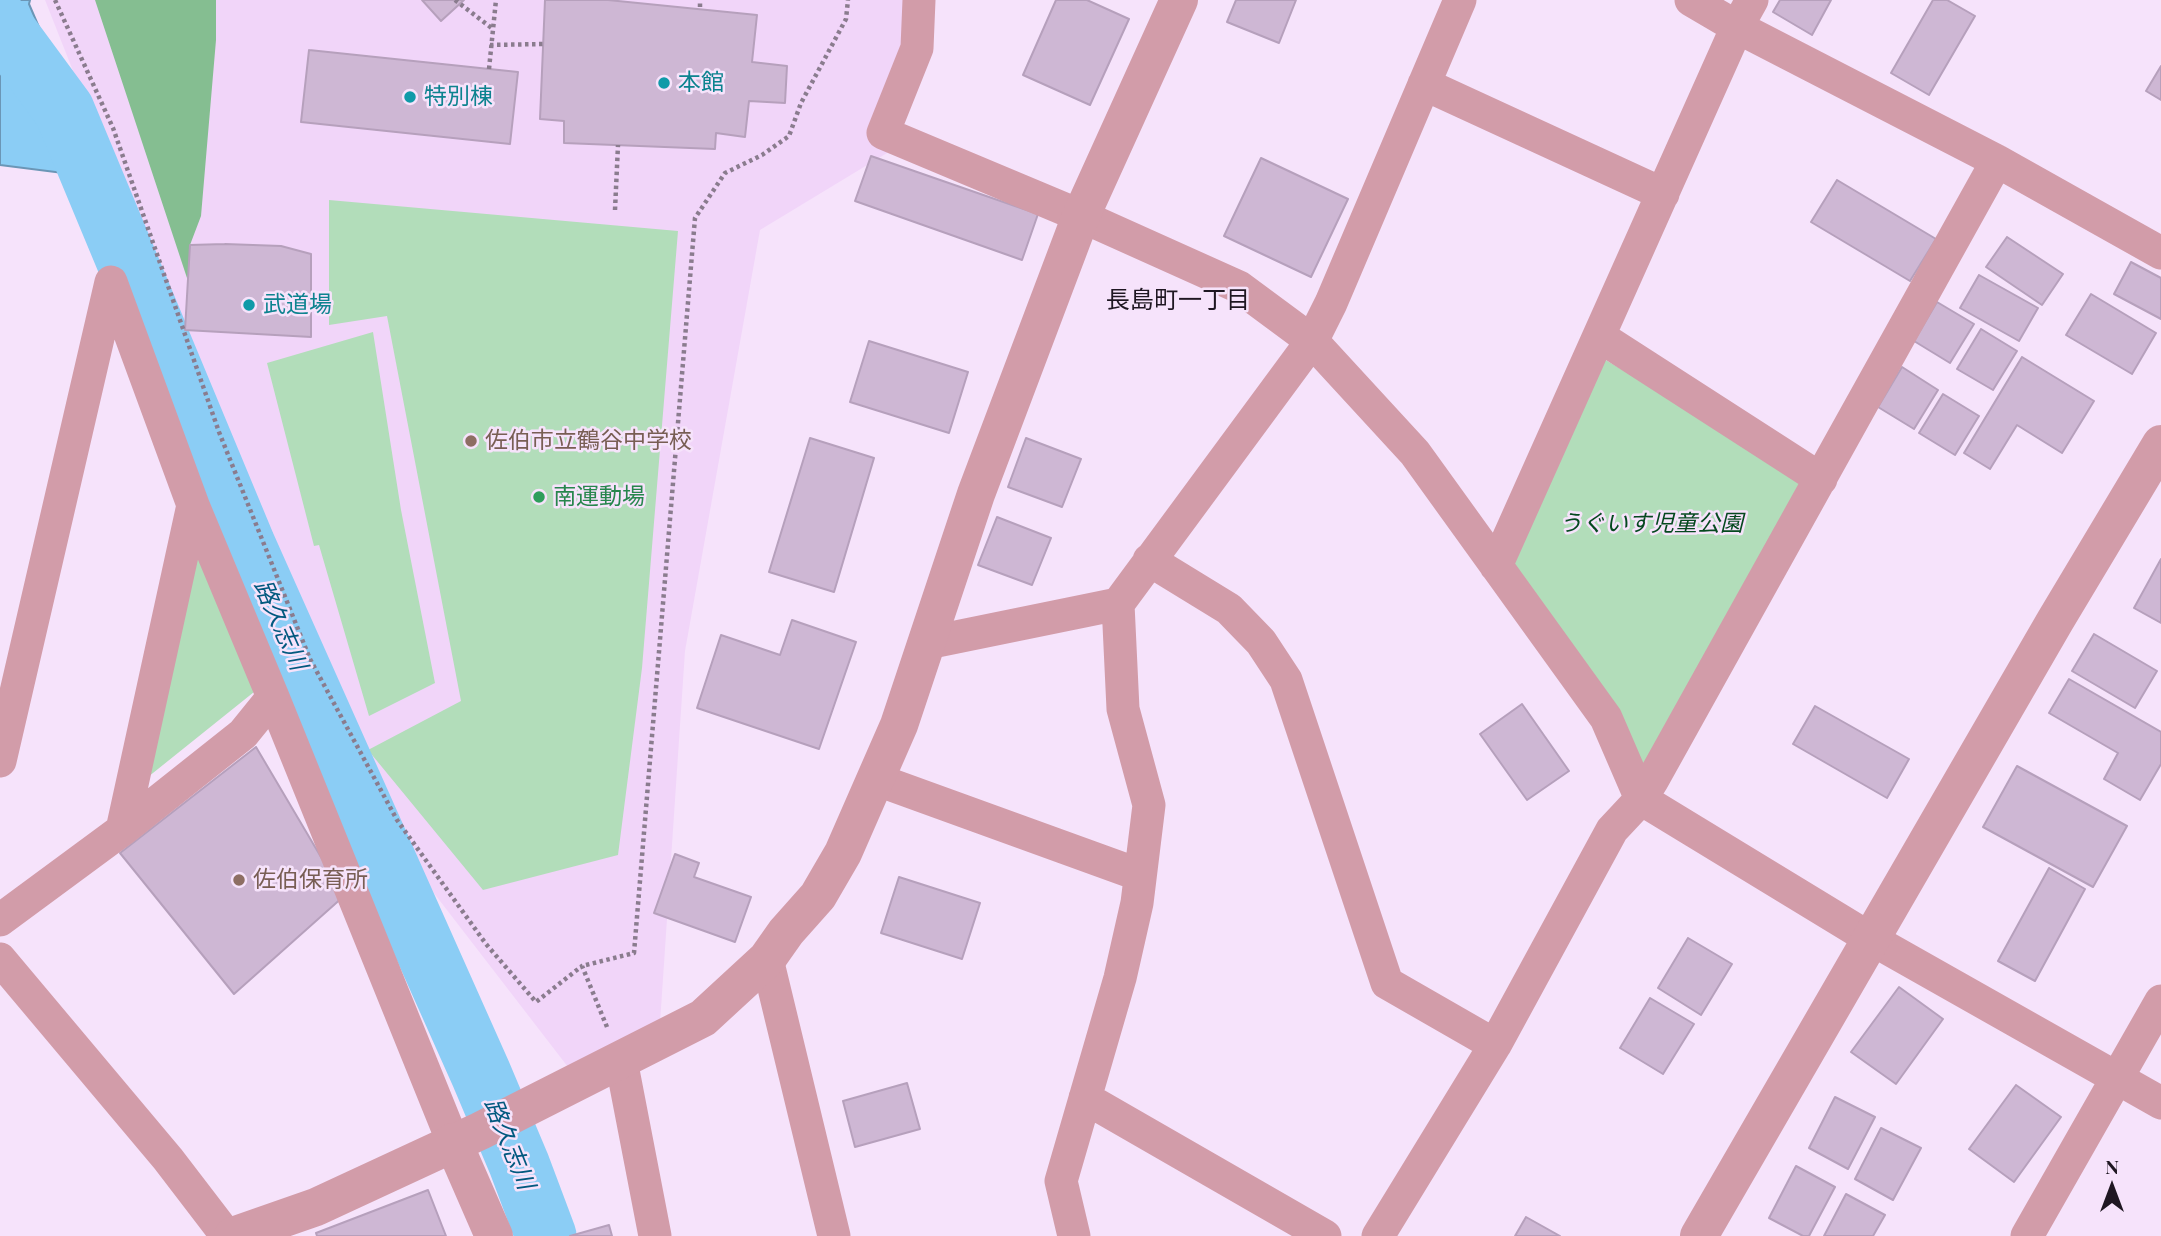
<!DOCTYPE html>
<meta charset="utf-8">
<style>
body{margin:0}
#map{position:relative;width:2161px;height:1236px;overflow:hidden;background:#f6e3fb;font-family:"Playfair Display",serif}
canvas{display:block}
.north{position:absolute;left:2077px;top:1152px;width:70px;height:70px;-webkit-text-stroke:5px #f6e3fb;paint-order:stroke;rotate:0deg;font-size:19px;font-weight:700;line-height:28px;text-align:center;color:#1f1722}
.north::after{content:'';display:block;margin:auto;width:24px;height:32px;background:#1f1722;clip-path:polygon(50% 0,100% 100%,50% 72%,0 100%)}
</style>
<div id="map">
<canvas width="2161" height="1236"></canvas>
<div class="north">N</div>
</div>
<script>
const context = document.querySelector('canvas').getContext('2d');
context.lineJoin = 'round';
function fill(path, color) { context.fillStyle = color; context.fill(path, 'evenodd'); }
const poly = rows => new Path2D(rows.map(r => 'M' + r).join(''));
function strokePath(path, color, width, dash) { context.strokeStyle = color; context.lineWidth = width; context.lineCap = dash ? 'butt' : 'round'; context.setLineDash(dash || []); context.stroke(path); }
function drawText(font, color, halo, rows, align = 'center') {
  context.font = font + ' "Playfair Display","Noto Sans JP",serif'; context.lineWidth = 5; context.setLineDash([]); context.textBaseline = 'middle'; context.strokeStyle = halo; context.fillStyle = color; for (const [text, x, y, turn = 0] of rows) {
    context.save(); context.translate(x, y); context.rotate((+turn || 0) * Math.PI / 180); context.textAlign = isNaN(turn) ? turn : align; if (halo) context.strokeText(text, 0, 0); context.fillText(text, 0, 0); context.restore();
  }
}
const built = poly([
 [45,0,930,0,927,54,887,153,760,230,685,651,660,1023,568,1067,420,875,308,665]
]);
const green = poly([
 [329,200,678,231,642,668,618,855,483,890,368,750,461,701,387,316,329,325],
 [373,332,401,510,435,683,369,716,319,545,314,546,267,363],
 [1599,356,1806,479,1647,773,1506,567],
 [199,550,254,692,148,777]
]);
const forest = poly([
 [95,0,216,0,216,40,201,216,190,245,188,281]
]);
const water = poly([
 [0,0,30,0,29,4,98,164,79,175,0,165,0,0]
]);
const river = poly([
 [0,23,64,110,245,545,481,1074,519,1164,546,1236]
]);
const building = poly([
 [422,0,464,0,441,21,422,0],
 [545,0,608,0,757,15,752,62,787,66,785,103,749,101,745,137,716,133,715,149,564,143,564,121,540,119,545,0],
 [1056,0,1087,0,1129,19,1090,105,1023,75,1056,0],
 [1236,0,1296,0,1279,43,1227,22,1236,0],
 [1780,0,1831,0,1812,35,1773,12,1780,0],
 [1933,0,1947,0,1975,16,1929,95,1891,73,1933,0],
 [309,50,518,72,510,144,301,122,309,50],
 [2161,66,2161,100,2146,91,2161,66],
 [871,156,1038,214,1022,260,855,201,871,156],
 [1261,158,1348,199,1311,277,1224,236,1261,158],
 [1837,180,1936,239,1910,281,1811,222,1837,180],
 [2007,237,2063,274,2042,305,1986,267,2007,237],
 [225,244,281,246,311,254,311,337,185,330,190,245,225,244],
 [2131,262,2161,278,2161,319,2114,294,2131,262],
 [1979,275,2038,308,2019,341,1960,308,1979,275],
 [2091,294,2156,333,2132,374,2066,335,2091,294],
 [1937,302,1974,324,1950,363,1914,341,1937,302],
 [1981,329,2017,351,1993,390,1957,369,1981,329],
 [869,341,968,372,949,433,850,402,869,341],
 [2022,357,2094,401,2062,453,2017,425,1990,469,1964,453,2022,357],
 [1902,367,1938,390,1914,429,1878,407,1902,367],
 [1943,394,1979,416,1955,455,1919,433,1943,394],
 [810,438,874,458,834,592,769,572,810,438],
 [1026,438,1081,459,1062,507,1008,487,1026,438],
 [997,517,1051,538,1032,585,978,565,997,517],
 [2161,559,2161,623,2134,608,2161,559],
 [792,620,856,642,819,749,697,708,721,635,780,655,792,620],
 [2094,634,2157,671,2135,708,2072,671,2094,634],
 [2069,679,2161,732,2161,764,2140,800,2104,779,2118,753,2049,713,2069,679],
 [1522,704,1569,771,1527,800,1480,734,1522,704],
 [1815,706,1909,759,1887,798,1793,744,1815,706],
 [256,747,344,896,234,994,120,853,256,747],
 [2017,766,2127,826,2093,887,1983,827,2017,766],
 [675,854,699,863,694,877,751,897,735,942,654,913,675,854],
 [2049,868,2085,889,2035,981,1998,961,2049,868],
 [899,877,980,903,962,959,881,933,899,877],
 [1688,938,1732,964,1701,1015,1658,988,1688,938],
 [1899,987,1943,1019,1896,1084,1851,1052,1899,987],
 [1650,998,1694,1024,1663,1074,1620,1048,1650,998],
 [907,1083,920,1129,855,1147,843,1101,907,1083],
 [2016,1085,2061,1117,2014,1182,1969,1149,2016,1085],
 [1835,1097,1875,1117,1848,1169,1809,1148,1835,1097],
 [1881,1128,1921,1148,1893,1200,1855,1179,1881,1128],
 [1796,1166,1835,1187,1809,1236,1803,1236,1769,1218,1796,1166],
 [428,1190,446,1236,317,1236,316,1233,428,1190],
 [1846,1194,1885,1215,1873,1236,1824,1236,1846,1194],
 [1526,1217,1560,1236,1515,1236,1526,1217],
 [609,1225,612,1236,570,1236,609,1225]
]);
const path = poly([
 [55,0,113,128,219,432,310,659,397,820,486,944,536,1002,582,966],
 [455,0,493,29],
 [700,7,700,0],
 [490,45,543,44],
 [489,69,496,0],
 [615,210,618,145],
 [607,1027,582,966,634,953,695,218,725,173,762,155,789,136,801,103,846,19,848,0]
]);
const minor = poly([
 [919,0,917,48,883,133,1081,216,1239,287,1312,341,1415,453,1606,718,1641,799,1871,939,2161,1103],
 [1691,0,1737,27,1997,161,2161,253],
 [1424,84,1663,194],
 [1599,336,1821,479],
 [1149,560,1229,609,1261,642,1286,680,1387,983,1495,1045],
 [1496,566,1737,27,1752,0],
 [927,643,1118,604],
 [0,761,111,282,193,505,273,697,453,1142],
 [875,779,1140,875],
 [122,830,193,505],
 [0,920,122,830,243,734,273,697],
 [0,959,168,1159,227,1236],
 [767,959,834,1236],
 [621,1060,655,1236],
 [1085,1098,1325,1236],
 [1074,1236,1061,1181,1120,978,1137,903,1149,805,1123,709,1118,604,1312,341,1331,303,1460,0],
 [1378,1236,1495,1045,1612,830,1641,799,1652,781,1997,161],
 [2027,1236,2161,1001]
]);
const tertiary = poly([
 [453,1142,494,1236],
 [233,1236,316,1207,480,1131,703,1018,767,959,786,932,818,896,843,853,899,725,976,494,1081,216,1179,0],
 [1699,1236,2055,621,2161,444]
]);
const markers = [
 [664,83,7,"#0f9aa8"],
 [410,97,7,"#0f9aa8"],
 [249,305,7,"#0f9aa8"],
 [471,441,7,"#8d6e63"],
 [539,497,7,"#2e9e5b"],
 [239,880,7,"#8d6e63"]
];
const cultureNames = [
 ["本館",678,83],
 ["特別棟",424,97],
 ["武道場",263,305]
];
const educationNames = [
 ["佐伯市立鶴谷中学校",485,441],
 ["佐伯保育所",253,880]
];
const leisureNames = [
 ["南運動場",553,497]
];
const parkNames = [
 ["うぐいす児童公園",1651,524]
];
const neighbourhoodNames = [
 ["長島町一丁目",1178,301]
];
const waterNames = [
 ["路久志川",280,625,66],
 ["路久志川",509,1144,68]
];
fill(built, '#f1d5f9');
fill(green, '#b2ddba');
fill(forest, '#85be91');
fill(water, '#8bcdf5');
strokePath(water, '#6b96b6', 2);
strokePath(river, '#8bcdf5', 61);
fill(building, '#ceb7d4');
strokePath(building, '#b6a0bc', 2);
strokePath(path, '#8a7c8e', 4.5, [3.5, 3.5]);
strokePath(minor, '#d29ca9', 33);
strokePath(tertiary, '#d29ca9', 38);
for (const [x, y, r, color] of markers) { const dot = new Path2D(); dot.arc(x, y, r, 0, 2 * Math.PI); context.fillStyle = color; context.fill(dot); strokePath(dot, '#f6e3fb', 2.5); }
drawText('23px', '#0d838f', '#f6e3fb', cultureNames, 'left');
drawText('23px', '#785e54', '#f6e3fb', educationNames, 'left');
drawText('23px', '#27864d', '#f6e3fb', leisureNames, 'left');
drawText('italic 23px', '#05491f', '#f6e3fb', parkNames);
drawText('24px', '#1f1722', '#f6e3fb', neighbourhoodNames);
drawText('italic 24px', '#02597f', '#f6e3fb', waterNames);
</script>
